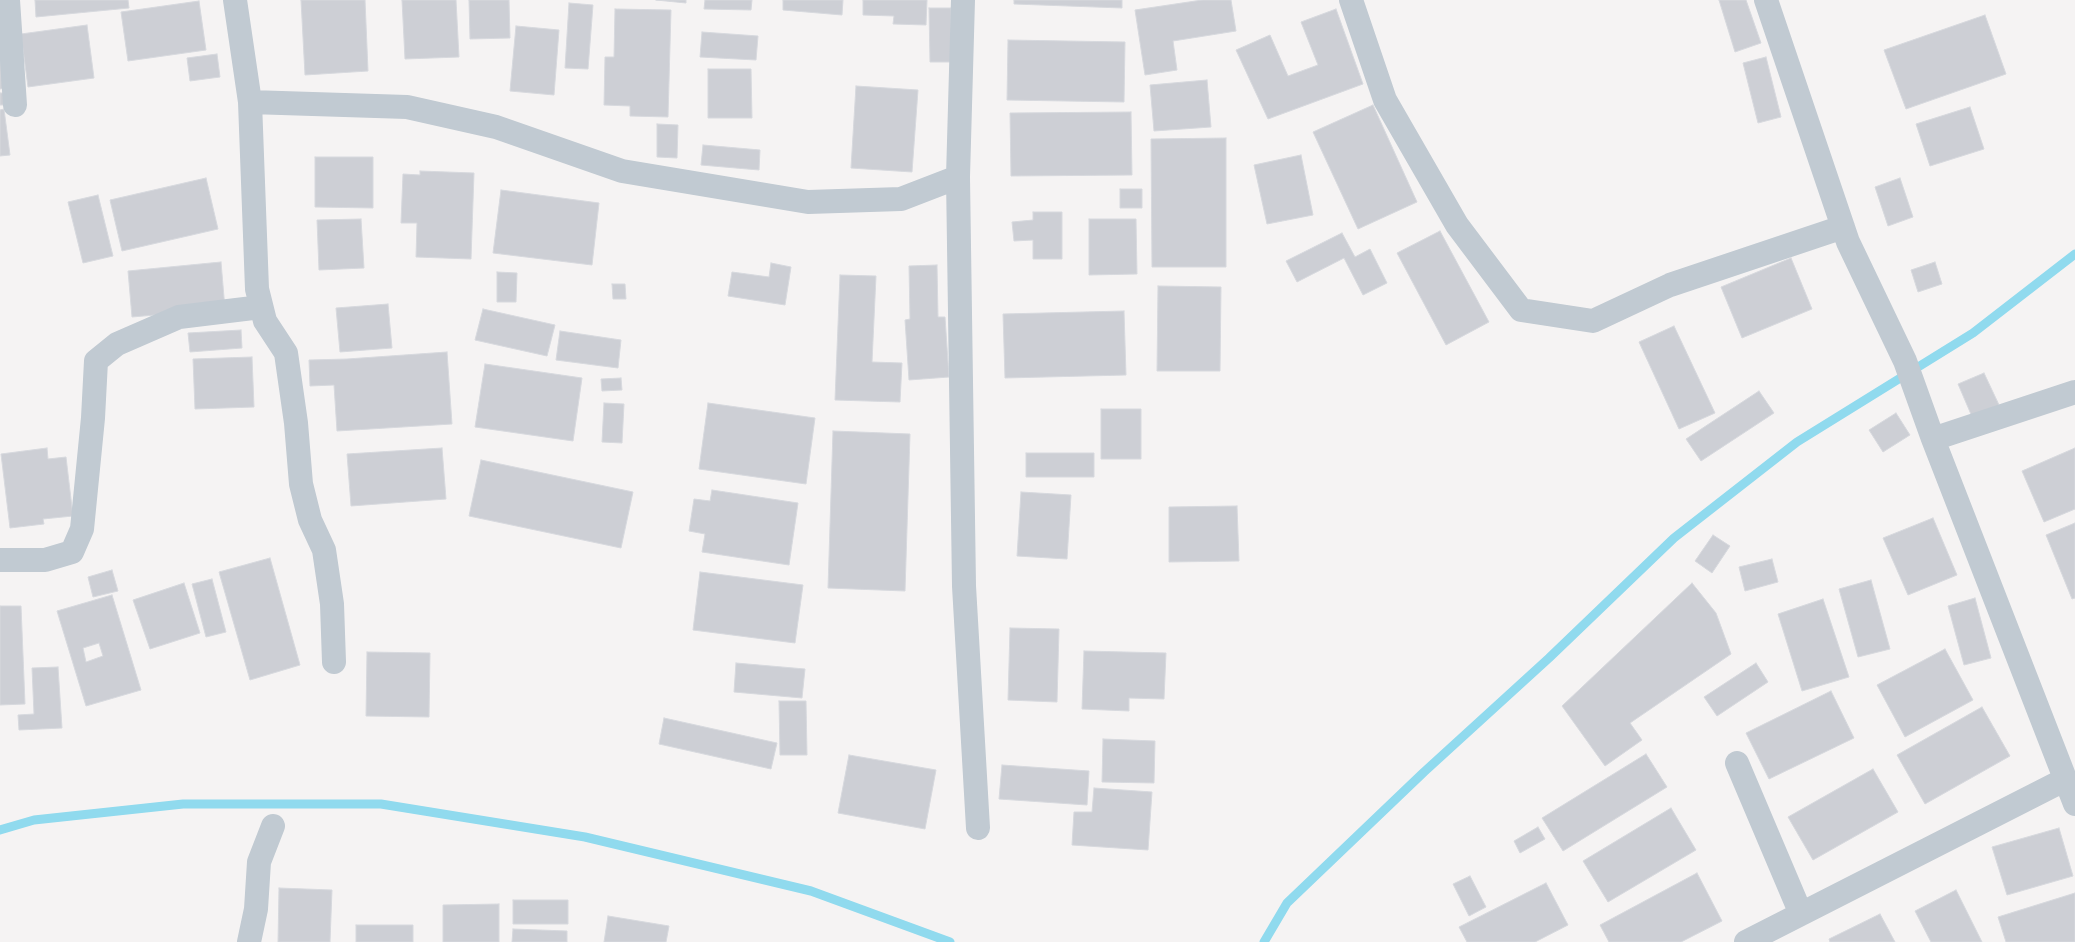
<!DOCTYPE html>
<style>
body{margin:0}
canvas{display:block;background:#f5f3f3}
</style>
<canvas width="2075" height="942"></canvas>
<script>
const context = document.querySelector('canvas').getContext('2d');
context.lineJoin = 'round';
const poly = rows => new Path2D(rows.map(r => 'M' + r).join(''));
function strokePath(path, color, width, dash) { context.strokeStyle = color; context.lineWidth = width; context.lineCap = dash ? 'butt' : 'round'; context.setLineDash(dash || []); context.stroke(path); }
function fill(path, color) { context.fillStyle = color; context.fill(path, 'evenodd'); }
const stream = poly([
 [0,830,34,820,183,804,381,804,585,837,811,891,950,942],
 [1264,942,1287,903,1424,772,1549,658,1674,538,1797,442,1973,333,2075,254]
]);
const building = poly([
 [35,0,128,0,129,8,36,17,35,0],
 [301,0,365,0,368,71,305,75,301,0],
 [402,0,456,0,459,57,405,59,402,0],
 [469,0,509,0,510,38,470,39,469,0],
 [656,0,686,0,686,3,656,0],
 [705,0,752,0,751,10,704,9,705,0],
 [783,0,843,0,842,15,783,10,783,0],
 [863,0,927,0,926,25,893,24,894,16,863,15,863,0],
 [1014,0,1122,0,1122,8,1014,4,1014,0],
 [1202,0,1231,0,1236,31,1173,41,1177,70,1145,75,1135,10,1202,0],
 [1719,0,1746,0,1761,43,1735,52,1719,0],
 [199,1,206,50,128,61,121,12,199,1],
 [569,3,593,5,588,69,565,68,569,3],
 [929,8,951,8,951,62,930,62,929,8],
 [615,9,671,10,668,117,630,116,630,106,604,105,605,57,614,57,615,9],
 [1336,9,1363,84,1268,119,1236,50,1270,35,1288,76,1318,65,1301,22,1336,9],
 [1985,15,2006,74,1906,109,1884,50,1985,15],
 [87,25,94,78,28,87,21,34,87,25],
 [516,26,559,30,554,95,510,91,516,26],
 [702,32,758,36,756,60,700,57,702,32],
 [1008,40,1125,42,1124,102,1007,100,1008,40],
 [0,54,5,88,0,89,0,54],
 [217,54,220,77,190,81,187,58,217,54],
 [1766,57,1781,117,1758,123,1743,63,1766,57],
 [708,69,751,69,752,118,708,118,708,69],
 [1207,80,1211,127,1154,131,1150,85,1207,80],
 [856,86,918,90,912,172,851,168,856,86],
 [0,93,5,93,7,105,0,105,0,93],
 [1373,105,1417,202,1358,229,1313,132,1373,105],
 [1970,107,1984,149,1930,166,1916,124,1970,107],
 [4,109,10,155,0,156,0,110,4,109],
 [1131,112,1132,175,1011,176,1010,113,1131,112],
 [657,124,678,125,677,158,657,157,657,124],
 [1226,138,1226,267,1152,267,1151,139,1226,138],
 [703,145,760,150,759,170,701,165,703,145],
 [1301,155,1313,215,1267,224,1254,165,1301,155],
 [315,157,373,157,373,208,315,207,315,157],
 [420,171,474,173,471,259,416,257,417,223,401,223,403,174,420,175,420,171],
 [206,178,218,229,122,251,110,200,206,178],
 [1900,178,1913,217,1888,226,1875,187,1900,178],
 [1120,189,1142,189,1142,208,1120,208,1120,189],
 [501,190,599,203,592,265,493,253,501,190],
 [98,195,113,256,83,263,68,202,98,195],
 [1033,212,1062,212,1062,259,1033,259,1033,240,1014,241,1012,222,1033,220,1033,212],
 [361,219,364,268,319,270,317,220,361,219],
 [1089,219,1136,219,1137,274,1089,275,1089,219],
 [1440,231,1489,322,1446,345,1397,253,1440,231],
 [1342,233,1355,257,1370,249,1387,283,1363,295,1344,258,1297,282,1286,261,1342,233],
 [1791,258,1812,309,1742,338,1721,287,1791,258],
 [221,262,225,309,132,317,128,271,221,262],
 [1935,262,1942,284,1918,292,1911,270,1935,262],
 [771,263,791,267,785,305,728,296,732,272,769,277,771,263],
 [937,265,938,317,945,317,949,377,909,380,905,320,910,319,909,266,937,265],
 [497,272,517,273,516,302,497,302,497,272],
 [840,275,876,276,872,362,902,363,900,402,835,400,840,275],
 [612,284,625,284,626,299,613,299,612,284],
 [1158,286,1221,287,1220,371,1157,371,1158,286],
 [388,304,392,348,340,352,336,308,388,304],
 [483,309,555,325,547,356,475,340,483,309],
 [1124,311,1126,375,1005,378,1003,314,1124,311],
 [1674,326,1715,413,1679,429,1639,342,1674,326],
 [241,330,242,348,190,352,188,333,241,330],
 [560,331,621,340,618,368,556,360,560,331],
 [447,352,452,424,337,431,334,385,310,386,309,360,347,359,447,352],
 [252,357,254,407,195,409,193,359,252,357],
 [485,364,582,378,573,441,475,427,485,364],
 [1984,373,2000,407,1973,419,1958,384,1984,373],
 [621,378,622,390,602,391,601,379,621,378],
 [1759,391,1774,413,1701,461,1686,439,1759,391],
 [604,403,624,404,622,443,602,442,604,403],
 [708,403,815,418,806,484,699,469,708,403],
 [1101,409,1141,409,1141,459,1101,459,1101,409],
 [1896,413,1910,435,1883,452,1869,430,1896,413],
 [833,431,910,434,905,591,828,588,833,431],
 [47,448,48,459,66,457,73,516,43,519,44,524,10,528,1,454,47,448],
 [442,448,446,499,351,506,347,454,442,448],
 [2075,448,2075,509,2044,522,2022,471,2075,448],
 [1026,453,1094,453,1094,477,1026,477,1026,453],
 [481,460,633,492,621,548,469,516,481,460],
 [712,490,798,503,789,565,702,552,705,534,689,531,694,499,710,501,712,490],
 [1021,492,1071,495,1067,559,1017,556,1021,492],
 [1237,506,1239,561,1169,562,1169,507,1237,506],
 [1933,518,1957,575,1908,595,1883,538,1933,518],
 [2075,523,2075,598,2072,599,2046,535,2075,523],
 [1713,535,1730,546,1712,573,1695,561,1713,535],
 [270,558,300,665,250,680,219,572,270,558],
 [1772,559,1778,582,1745,591,1739,567,1772,559],
 [112,570,118,591,93,597,88,577,112,570],
 [700,572,803,585,795,643,693,630,700,572],
 [212,579,226,632,206,637,192,584,212,579],
 [1871,580,1890,649,1858,657,1839,589,1871,580],
 [184,583,200,633,150,649,133,600,184,583],
 [1692,583,1716,613,1731,654,1630,723,1642,740,1605,766,1562,706,1692,583],
 [112,595,141,690,86,706,57,611,112,595],
 [99,643,103,656,86,662,83,648,99,643],
 [1975,598,1991,658,1964,665,1948,606,1975,598],
 [1823,599,1849,677,1802,691,1778,614,1823,599],
 [0,606,21,606,25,704,0,705,0,606],
 [1010,628,1059,629,1057,702,1008,700,1010,628],
 [1945,649,1973,700,1905,737,1877,685,1945,649],
 [1084,651,1166,653,1164,699,1129,698,1129,711,1082,709,1084,651],
 [367,652,430,653,429,717,366,716,367,652],
 [736,663,805,669,802,698,734,692,736,663],
 [1756,663,1768,682,1717,716,1704,697,1756,663],
 [58,667,62,728,19,730,18,715,34,714,32,668,58,667],
 [1831,691,1854,738,1769,779,1746,733,1831,691],
 [779,701,806,701,807,755,780,755,779,701],
 [1982,707,2010,756,1925,804,1897,755,1982,707],
 [664,718,777,743,771,769,659,744,664,718],
 [1103,739,1155,741,1154,783,1102,782,1103,739],
 [1646,754,1667,787,1563,851,1542,818,1646,754],
 [849,755,936,770,925,829,838,813,849,755],
 [1002,765,1089,771,1087,805,999,799,1002,765],
 [1873,769,1898,812,1813,860,1788,817,1873,769],
 [1094,788,1152,792,1148,850,1072,845,1074,812,1092,812,1094,788],
 [1671,808,1696,850,1608,902,1583,861,1671,808],
 [1538,827,1545,839,1520,853,1514,841,1538,827],
 [2059,828,2073,876,2007,895,1992,847,2059,828],
 [1697,873,1722,921,1681,942,1609,942,1600,925,1697,873],
 [1470,876,1486,907,1469,916,1453,884,1470,876],
 [1546,883,1568,925,1535,942,1467,942,1459,927,1546,883],
 [279,888,332,890,330,942,278,942,279,888],
 [1956,890,1982,942,1931,942,1915,911,1956,890],
 [2075,893,2075,942,2006,942,1998,917,2075,893],
 [513,900,568,900,568,924,513,924,513,900],
 [499,904,499,942,443,942,443,905,499,904],
 [1880,914,1895,942,1830,942,1829,939,1880,914],
 [608,916,669,926,666,942,604,942,608,916],
 [356,925,413,925,413,942,356,942,356,925],
 [513,929,567,931,567,942,512,942,513,929]
]);
const minor = poly([
 [8,0,15,105],
 [235,0,250,102,257,289,265,321,286,353,296,423,301,484,310,520,324,550,332,604,334,662],
 [963,0,958,177,964,586,978,828],
 [1351,0,1385,100,1457,225,1521,310,1593,321,1670,285,1843,227],
 [1766,0,1848,242,1905,361,1933,439,2075,804],
 [250,102,407,107,496,127,622,171,808,202,901,199,958,177],
 [1933,439,2075,392],
 [0,560,45,560,72,552,82,529,93,418,96,361,117,344,179,317,261,307],
 [1737,763,1801,914],
 [249,942,256,909,259,862,273,826],
 [1746,942,2064,780]
]);
strokePath(stream, '#90daee', 9);
fill(building, '#cdcfd5');
strokePath(building, '#d7d9de', 1);
strokePath(minor, '#c1cad2', 24);
</script>
